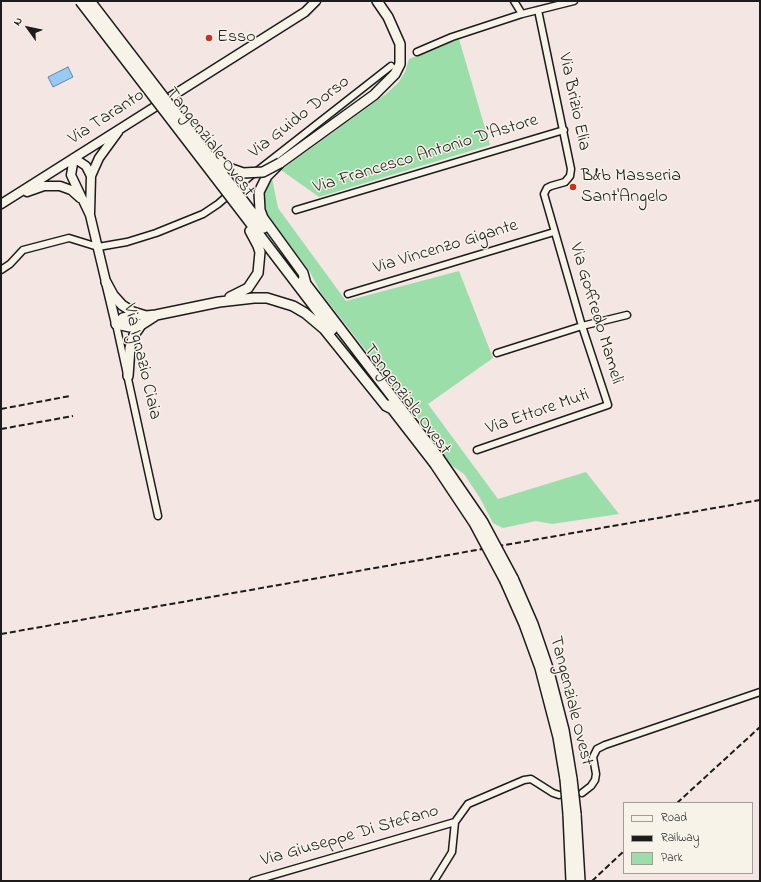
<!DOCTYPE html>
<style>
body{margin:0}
#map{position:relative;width:761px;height:882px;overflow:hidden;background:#f4e6e2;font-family:"Indie Flower",sans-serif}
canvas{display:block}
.frame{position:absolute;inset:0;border:2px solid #1c1c1c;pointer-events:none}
.legend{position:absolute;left:623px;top:802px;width:130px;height:72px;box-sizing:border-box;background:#f7f3e8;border:1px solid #9f9d96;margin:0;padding:5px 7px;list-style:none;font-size:12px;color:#1c1c1c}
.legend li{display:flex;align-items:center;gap:8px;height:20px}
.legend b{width:20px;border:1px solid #9f9d96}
.north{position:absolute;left:8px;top:8px;width:40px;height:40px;-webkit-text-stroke:3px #f7f3e8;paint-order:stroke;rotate:303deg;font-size:11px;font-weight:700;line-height:16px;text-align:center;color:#1c1c1c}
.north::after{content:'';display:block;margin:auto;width:14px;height:18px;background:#1c1c1c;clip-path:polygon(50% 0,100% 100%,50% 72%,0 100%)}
</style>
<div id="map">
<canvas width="761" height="882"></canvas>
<div class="frame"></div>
<ul class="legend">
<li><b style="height:5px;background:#f7f3e8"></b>Road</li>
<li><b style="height:5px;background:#1c1c1c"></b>Railway</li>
<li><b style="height:11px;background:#9bdeaa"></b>Park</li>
</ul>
<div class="north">N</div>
</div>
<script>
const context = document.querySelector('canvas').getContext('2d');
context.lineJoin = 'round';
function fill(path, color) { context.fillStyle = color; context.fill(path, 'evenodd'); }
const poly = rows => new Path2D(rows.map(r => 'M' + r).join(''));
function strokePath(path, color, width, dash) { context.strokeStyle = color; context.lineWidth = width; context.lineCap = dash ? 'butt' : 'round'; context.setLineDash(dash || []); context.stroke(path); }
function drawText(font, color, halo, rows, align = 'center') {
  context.font = font + ' "Indie Flower",sans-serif'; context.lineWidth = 3; context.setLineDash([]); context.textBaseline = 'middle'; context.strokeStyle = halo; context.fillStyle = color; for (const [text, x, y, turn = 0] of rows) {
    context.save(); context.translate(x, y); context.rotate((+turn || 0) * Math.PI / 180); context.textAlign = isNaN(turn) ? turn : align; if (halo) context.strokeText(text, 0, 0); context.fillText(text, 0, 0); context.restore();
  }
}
const green = poly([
 [459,39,490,145,319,197,281,170,386,94,398,83,405,72,409,59],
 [272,178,278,208,346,301,459,271,493,358,428,404,498,499,586,472,619,514,552,524,536,521,503,528,493,523,480,498,464,474,451,465,443,453,443,450,321,293,310,272,270,219,264,208,263,198,265,187]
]);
const water = poly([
 [68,67,73,77,53,87,48,77,68,67]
]);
const minor = poly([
 [514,1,522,14],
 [417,52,452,37,522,14,574,1],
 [296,210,564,130],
 [1,270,10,264,23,250,69,238,98,247,127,242,156,233,203,214,218,204,248,178,391,66],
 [348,294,554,232],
 [116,324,158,516],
 [497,353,582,326,627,315],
 [477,450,608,405,582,326,544,194,547,188,551,186,565,182,570,176,571,169,538,10],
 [582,793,591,786,595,780,596,774,593,757,597,749,605,745,760,692],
 [253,881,455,822],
 [434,881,452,852,455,822,468,804,524,780,531,779,553,793,559,795]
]);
const major = poly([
 [74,158,71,175,90,215,116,324],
 [74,158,86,166,91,176],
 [27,192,44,186,60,186,71,190,80,198],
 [1,204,305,12,316,1],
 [90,213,91,176,99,158,118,132]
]);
const highway = poly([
 [238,194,264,228],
 [232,199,332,330],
 [303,280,439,458],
 [106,282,113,295,122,305,133,312,146,316,156,315,219,302,254,298,267,298,293,306,305,313,324,329,386,406,392,409],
 [306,284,303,273,263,218,260,210,259,192,267,176,280,163,374,95,395,74,400,64,400,44,388,17,377,1],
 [230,297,248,288,258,273,260,252,258,246,250,231],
 [140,314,123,318,116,324,130,327,143,323],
 [128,376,130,348,134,335,141,325,155,316],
 [389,405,434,463],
 [513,578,533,624,548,668,564,730,572,779],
 [505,581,524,624,540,668,558,737,565,779],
 [568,814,571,881],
 [576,814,580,881]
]);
const rail = poly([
 [1,409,70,396],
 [1,429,73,416],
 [1,634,760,500],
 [677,803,760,727],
 [592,881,624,851]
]);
const highwayBridge = poly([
 [80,1,232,199],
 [90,1,238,194],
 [215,156,226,167,243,173,263,172,280,163],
 [439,458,483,522,513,578],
 [434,463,474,523,505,581],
 [565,779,568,814],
 [572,779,576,814]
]);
const markers = [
 [209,38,4,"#c8321e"],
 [573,187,4,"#c8321e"]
];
const poiNames = [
 ["Esso",217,38],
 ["B&b Masseria",581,177],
 ["Sant'Angelo",581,198]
];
const streetNames = [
 ["Via Brizio Elia",573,102,78],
 ["Via Taranto",107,118,-33],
 ["Via Guido Dorso",300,118,-38],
 ["Tangenziale Ovest",209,143,52],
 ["Via Francesco Antonio D'Astore",426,155,-17],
 ["Via Vincenzo Gigante",446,248,-17],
 ["Via Goffredo Mameli",595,314,73],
 ["Via Ignazio Ciaia",141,362,77],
 ["Tangenziale Ovest",406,400,53],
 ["Via Ettore Muti",538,413,-19],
 ["Tangenziale Ovest",570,701,76],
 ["Via Giuseppe Di Stefano",350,837,-16]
];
fill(green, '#9bdeaa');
fill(water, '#97cbf5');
strokePath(water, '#66859e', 1);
strokePath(minor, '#1c1c1c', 9);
strokePath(major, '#1c1c1c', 11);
strokePath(highway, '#1c1c1c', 12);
strokePath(minor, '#f7f3e8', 6);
strokePath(major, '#f7f3e8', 8);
strokePath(highway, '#f7f3e8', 9);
strokePath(rail, '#1c1c1c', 2, [6, 3]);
strokePath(highwayBridge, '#1c1c1c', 12, []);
strokePath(highwayBridge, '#f7f3e8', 9);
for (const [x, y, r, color] of markers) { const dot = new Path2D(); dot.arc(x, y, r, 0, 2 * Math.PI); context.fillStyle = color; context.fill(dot); strokePath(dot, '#f7f3e8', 1.5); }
drawText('18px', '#1c1c1c', '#f7f3e8', poiNames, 'left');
drawText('18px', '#1c1c1c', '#f7f3e8', streetNames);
</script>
